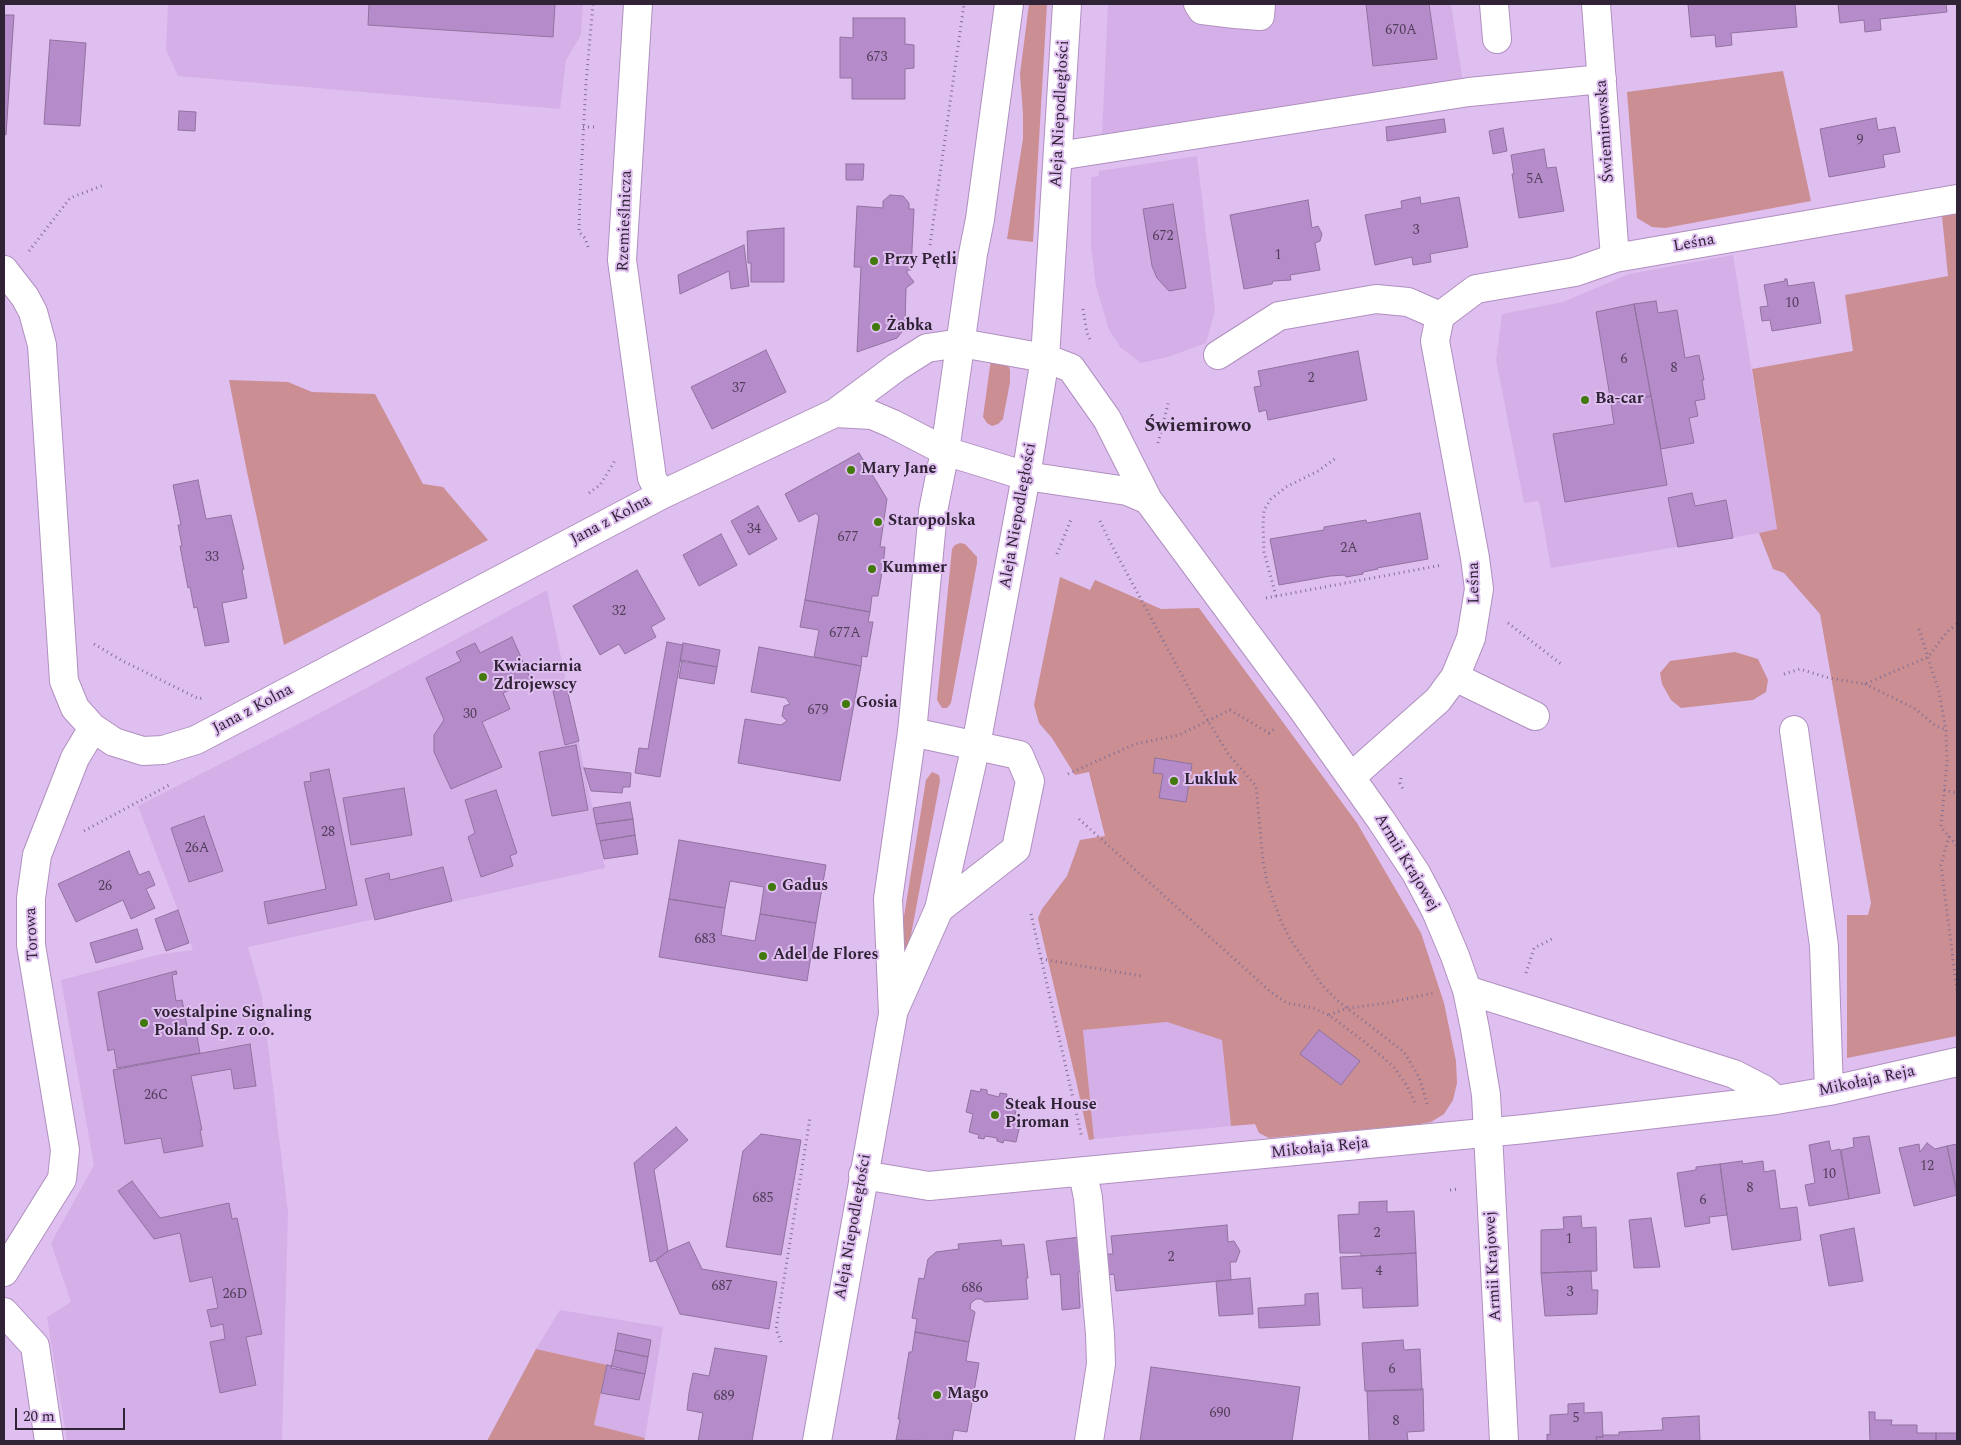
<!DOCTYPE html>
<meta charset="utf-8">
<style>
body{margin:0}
#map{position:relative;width:1961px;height:1445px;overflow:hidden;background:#dfbef0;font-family:Spectral,serif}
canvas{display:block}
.frame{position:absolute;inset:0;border:5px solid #302336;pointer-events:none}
.scale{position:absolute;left:15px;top:1408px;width:110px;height:22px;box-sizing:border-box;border:2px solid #302336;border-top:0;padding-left:6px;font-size:15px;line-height:18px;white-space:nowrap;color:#302336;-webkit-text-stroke:4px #dfbef0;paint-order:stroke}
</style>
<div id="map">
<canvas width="1961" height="1445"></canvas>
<div class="frame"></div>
<div class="scale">20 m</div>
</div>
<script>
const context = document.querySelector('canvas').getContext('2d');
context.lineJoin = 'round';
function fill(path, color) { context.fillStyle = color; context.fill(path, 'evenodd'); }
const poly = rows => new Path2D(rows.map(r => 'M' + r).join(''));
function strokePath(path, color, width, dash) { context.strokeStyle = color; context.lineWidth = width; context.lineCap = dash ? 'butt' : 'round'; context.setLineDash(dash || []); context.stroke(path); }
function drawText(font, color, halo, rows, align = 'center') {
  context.font = font + ' Spectral,serif'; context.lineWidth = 4; context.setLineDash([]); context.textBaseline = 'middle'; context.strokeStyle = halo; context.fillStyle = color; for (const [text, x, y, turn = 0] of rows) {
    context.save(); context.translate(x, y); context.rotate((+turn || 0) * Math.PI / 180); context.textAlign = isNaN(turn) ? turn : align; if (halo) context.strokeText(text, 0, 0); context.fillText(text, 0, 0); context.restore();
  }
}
const built = poly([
 [168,4,583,4,581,35,566,60,560,109,178,76,166,50],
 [1108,4,1451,4,1463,83,1102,134],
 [1197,156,1215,311,1206,343,1168,357,1141,363,1121,348,1109,330,1096,286,1091,247,1091,177,1099,176,1099,171],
 [1733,255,1777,530,1551,568,1539,501,1524,503,1496,360,1502,314,1563,302,1629,274],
 [547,590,605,868,248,947,262,996,288,1212,282,1441,67,1441,47,1317,71,1302,51,1243,94,1165,61,980,161,954,193,950,138,806,320,713],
 [1167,1022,1222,1039,1231,1126,1094,1139,1083,1030],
 [560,1310,663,1327,645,1438,594,1425,607,1365,536,1349]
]);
const green = poly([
 [1029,4,1047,4,1033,242,1007,239,1023,139,1023,114,1020,74],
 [1783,71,1811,201,1665,228,1652,227,1637,218,1627,92],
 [1957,214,1957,1036,1847,1058,1847,915,1868,915,1871,903,1820,614,1784,573,1773,569,1759,533,1777,529,1752,369,1853,351,1845,295,1948,276,1942,216],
 [991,359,1007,361,1010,370,1010,382,1003,419,998,424,992,426,987,423,983,417],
 [229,380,288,382,312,392,375,394,423,484,443,487,488,540,284,645,246,467],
 [960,543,965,544,977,557,977,563,951,703,947,708,942,708,937,700,952,549,955,545],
 [1060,577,1090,590,1095,580,1161,609,1199,608,1357,823,1421,933,1444,1003,1456,1061,1457,1083,1453,1100,1444,1114,1431,1122,1414,1125,1269,1138,1259,1133,1255,1124,1231,1126,1222,1040,1167,1022,1083,1030,1094,1139,1089,1140,1077,1085,1038,918,1042,909,1067,876,1080,840,1105,836,1089,772,1075,775,1052,738,1039,723,1034,705],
 [1735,652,1758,659,1768,680,1766,692,1753,700,1681,708,1671,700,1662,684,1660,673,1670,661],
 [932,772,939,775,940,781,904,972,895,972,926,780],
 [536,1349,607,1365,594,1425,645,1438,644,1441,487,1441]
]);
const building = poly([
 [369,4,555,4,553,37,368,25,369,4],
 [1366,4,1429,4,1437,59,1373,66,1366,4],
 [1688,4,1795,4,1797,27,1731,33,1732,45,1716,47,1715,35,1691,37,1688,4],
 [1838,4,1946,4,1947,12,1880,19,1881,30,1865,32,1864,20,1840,23,1838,4],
 [4,15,14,15,6,135,4,134,4,15],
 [853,18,905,18,905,44,914,45,914,68,905,69,905,99,852,99,852,78,840,78,840,37,853,38,853,18],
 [50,40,86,43,80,126,44,124,50,40],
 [179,111,196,112,195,131,178,130,179,111],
 [1876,118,1878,130,1895,127,1900,152,1883,155,1885,167,1829,177,1820,129,1876,118],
 [1444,119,1446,132,1387,141,1386,127,1444,119],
 [1503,128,1507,151,1493,154,1489,131,1503,128],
 [1544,149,1547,168,1556,167,1564,211,1519,218,1512,174,1514,174,1511,155,1544,149],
 [846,164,864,164,863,180,846,180,846,164],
 [890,195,903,196,909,203,909,209,914,209,911,270,907,270,907,273,914,282,906,288,905,328,897,338,857,352,861,267,854,267,857,206,883,208,883,201,890,195],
 [1420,197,1421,204,1459,197,1468,247,1430,254,1431,262,1413,265,1412,257,1375,265,1365,215,1402,208,1401,201,1420,197],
 [1308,200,1312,228,1318,226,1322,234,1320,241,1315,243,1320,270,1290,275,1291,280,1273,281,1272,284,1244,289,1230,215,1308,200],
 [1173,204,1186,288,1169,291,1157,278,1152,266,1143,209,1173,204],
 [784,228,784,282,751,282,751,263,748,263,747,231,784,228],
 [744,245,749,286,731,289,729,271,680,294,678,275,744,245],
 [1785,279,1787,279,1788,286,1814,282,1821,323,1772,331,1770,320,1762,321,1760,307,1768,306,1764,285,1785,281,1785,279],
 [1656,301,1658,313,1677,310,1685,358,1699,355,1704,380,1702,380,1705,399,1695,401,1698,416,1689,418,1694,443,1661,449,1634,304,1656,301],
 [1634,304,1651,396,1611,403,1596,312,1634,304],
 [766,350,786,392,712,429,691,387,766,350],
 [1358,351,1367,400,1268,420,1266,410,1259,412,1254,387,1261,386,1258,371,1358,351],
 [1651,396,1667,485,1565,502,1553,434,1614,424,1611,403,1651,396],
 [859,453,887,499,880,547,885,547,883,566,878,596,872,596,870,612,805,600,819,517,816,513,799,522,785,494,859,453],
 [198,480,206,519,231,515,244,569,242,570,247,598,222,603,229,642,205,646,197,607,194,608,190,587,188,588,180,546,182,546,178,525,181,525,173,485,198,480],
 [1692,493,1695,506,1726,500,1733,538,1678,547,1668,498,1692,493],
 [758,506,777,539,749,555,731,521,758,506],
 [1420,513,1428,559,1377,568,1378,569,1363,572,1363,574,1346,577,1345,575,1330,576,1279,585,1270,539,1324,530,1324,527,1366,520,1367,523,1420,513],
 [721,534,737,565,699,586,683,555,721,534],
 [637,570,665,619,651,627,656,637,625,654,619,644,600,655,573,606,637,570],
 [805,600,870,612,868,622,873,622,867,657,862,656,861,666,814,657,819,630,800,627,805,600],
 [512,637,531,680,503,693,510,709,482,722,502,767,451,789,434,752,434,735,444,720,426,678,461,661,456,652,475,643,480,653,512,637],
 [667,642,683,645,660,777,635,773,639,748,648,749,667,642],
 [683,643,720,650,717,667,680,661,683,643],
 [759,647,861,666,840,781,738,763,745,719,781,725,787,721,782,716,784,706,790,704,786,698,751,692,759,647],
 [682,660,717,667,714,684,679,678,682,660],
 [567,689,579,741,565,745,553,691,567,689],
 [576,745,588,810,552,816,539,752,576,745],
 [1155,758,1192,764,1186,802,1159,798,1163,774,1153,773,1155,758],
 [584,768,631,773,630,787,623,787,622,793,591,791,584,768],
 [329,769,357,905,268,924,264,902,326,889,304,782,311,781,310,773,329,769],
 [404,788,412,835,351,845,343,798,404,788],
 [496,790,517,853,510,856,513,866,481,877,468,837,475,833,465,800,496,790],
 [630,802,633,819,596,824,593,808,630,802],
 [204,816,223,871,189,882,171,828,204,816],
 [633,819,635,835,600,841,596,824,633,819],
 [635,835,638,854,604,859,600,841,635,835],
 [679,840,826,865,816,923,760,914,764,887,730,881,725,908,669,899,679,840],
 [129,851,139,875,149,871,155,885,146,889,155,908,131,919,123,900,76,922,58,884,129,851],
 [443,867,452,901,375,920,365,879,389,873,390,880,443,867],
 [669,899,725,908,721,935,755,941,760,914,816,923,807,981,659,957,669,899],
 [178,910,189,943,166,951,155,919,178,910],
 [137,929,143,949,96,963,90,943,137,929],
 [176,971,177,974,172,975,176,1001,182,1000,188,1032,196,1031,200,1053,117,1068,114,1049,108,1051,98,992,176,971],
 [1319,1030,1360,1061,1341,1085,1300,1054,1319,1030],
 [250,1044,256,1086,234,1089,231,1069,191,1076,202,1130,200,1130,203,1146,164,1153,161,1138,125,1144,113,1070,250,1044],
 [981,1089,987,1090,987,1094,999,1097,1000,1093,1007,1094,1006,1098,1018,1100,1014,1120,1021,1121,1016,1142,1004,1140,1003,1143,997,1141,997,1138,985,1136,984,1139,978,1138,979,1135,969,1132,973,1114,966,1112,971,1090,980,1092,981,1089],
 [676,1127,688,1140,654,1170,668,1251,656,1260,650,1262,634,1163,676,1127],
 [761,1134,801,1140,781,1255,726,1247,743,1151,761,1134],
 [1869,1136,1880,1193,1849,1199,1841,1150,1854,1147,1853,1138,1869,1136],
 [1829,1141,1831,1151,1840,1149,1849,1199,1809,1206,1805,1185,1815,1183,1809,1145,1829,1141],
 [1927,1143,1935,1149,1947,1146,1957,1195,1914,1206,1899,1148,1919,1144,1920,1152,1927,1143],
 [1957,1144,1957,1191,1947,1146,1957,1144],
 [1742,1161,1743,1164,1763,1161,1764,1172,1775,1170,1780,1209,1797,1207,1801,1240,1732,1250,1720,1164,1742,1161],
 [1720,1164,1727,1215,1709,1217,1710,1223,1685,1227,1677,1173,1696,1170,1696,1167,1720,1164],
 [132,1181,160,1218,229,1203,232,1219,237,1218,262,1334,246,1337,256,1385,220,1393,210,1342,225,1339,223,1324,211,1327,207,1310,218,1308,212,1277,190,1282,180,1233,154,1239,118,1191,132,1181],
 [1387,1201,1387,1212,1414,1211,1416,1253,1361,1256,1361,1253,1340,1253,1338,1215,1359,1214,1359,1202,1387,1201],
 [1581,1216,1582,1228,1596,1227,1597,1271,1541,1273,1541,1230,1564,1229,1563,1217,1581,1216],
 [1651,1218,1660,1267,1634,1268,1629,1220,1651,1218],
 [1227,1225,1228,1242,1234,1241,1240,1251,1236,1262,1230,1262,1231,1280,1116,1291,1114,1274,1109,1275,1103,1265,1107,1254,1113,1254,1111,1236,1227,1225],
 [1854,1228,1863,1281,1829,1286,1820,1235,1854,1228],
 [1080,1237,1084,1271,1078,1272,1080,1308,1062,1310,1060,1274,1051,1275,1046,1241,1080,1237],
 [1001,1240,1002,1246,1024,1244,1028,1278,1026,1278,1028,1299,985,1302,981,1299,976,1299,971,1303,970,1309,975,1312,969,1342,915,1332,917,1319,912,1318,919,1278,924,1279,928,1259,936,1252,959,1249,958,1244,1001,1240],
 [689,1242,702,1269,777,1282,769,1329,680,1314,656,1260,668,1251,689,1242],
 [1416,1253,1418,1306,1363,1308,1362,1288,1342,1289,1340,1257,1416,1253],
 [1591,1271,1592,1290,1598,1290,1597,1314,1545,1316,1541,1273,1591,1271],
 [1250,1278,1253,1314,1219,1316,1216,1281,1250,1278],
 [1318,1293,1320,1325,1259,1328,1258,1308,1305,1305,1305,1294,1318,1293],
 [915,1332,969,1342,966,1361,979,1363,967,1432,954,1430,952,1441,896,1440,900,1419,898,1419,909,1352,912,1352,915,1332],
 [618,1333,651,1340,648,1357,615,1350,618,1333],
 [1403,1340,1404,1350,1420,1349,1422,1390,1365,1391,1362,1343,1403,1340],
 [715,1348,767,1356,752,1441,698,1441,703,1413,687,1410,689,1393,693,1373,709,1376,715,1348],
 [615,1350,648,1357,645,1374,611,1368,615,1350],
 [607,1365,645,1374,639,1400,601,1393,607,1365],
 [1151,1367,1300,1387,1292,1441,1140,1441,1151,1367],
 [1423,1389,1424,1431,1407,1432,1408,1441,1369,1441,1367,1391,1423,1389],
 [1584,1403,1584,1413,1602,1412,1603,1437,1596,1437,1597,1441,1547,1441,1547,1434,1550,1435,1550,1415,1568,1414,1568,1404,1584,1403],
 [1869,1412,1875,1412,1875,1420,1892,1420,1891,1425,1917,1425,1917,1433,1936,1433,1936,1441,1870,1441,1869,1412],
 [1699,1416,1700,1441,1597,1441,1596,1437,1603,1437,1603,1435,1619,1435,1619,1432,1663,1430,1662,1418,1699,1416],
 [1936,1433,1957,1433,1957,1441,1936,1441,1936,1433]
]);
const path = poly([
 [583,127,597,127],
 [930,245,964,4],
 [588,247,585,238,579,232,580,195,586,83,593,4],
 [29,251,70,198,104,185],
 [1083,309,1087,333,1091,341],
 [1158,443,1169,400],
 [589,493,600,485,616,459],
 [1100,521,1110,542,1197,703,1229,755,1256,786,1263,861,1267,882,1281,921,1290,939,1322,985,1338,1001,1404,1052,1419,1077,1428,1106],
 [1057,554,1072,517],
 [1276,596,1264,552,1263,526,1264,510,1271,499,1286,487,1318,471,1336,458],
 [1266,598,1442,565],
 [1508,623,1561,664],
 [1919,629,1939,692,1946,730,1947,761,1941,827,1957,846],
 [94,644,121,660,199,699,202,698],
 [1784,674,1800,669,1829,678,1865,684,1928,657,1947,632,1957,624],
 [1865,684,1914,708,1936,726,1946,730],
 [1068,774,1135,744,1179,735,1230,710,1269,733,1276,728],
 [1401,778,1400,783,1404,791],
 [1944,790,1957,793],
 [1079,819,1272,993,1287,1003,1313,1008,1329,1015,1366,1043,1393,1066,1407,1086,1416,1105],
 [84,831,171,784],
 [1949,836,1941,865,1957,991],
 [1031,914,1082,1138],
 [1041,959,1141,976],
 [1526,973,1534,948,1554,938],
 [1329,1015,1348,1008,1387,1003,1433,993],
 [1450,1190,1459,1189],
 [781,1342,776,1329,810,1118]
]);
const minor = poly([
 [638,4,622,260,652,478,661,495],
 [1198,4,1202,10,1235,14,1236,4],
 [1494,4,1497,39],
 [1596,4,1615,258],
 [1235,14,1260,16,1261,4],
 [1058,156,1469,92,1602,79],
 [4,270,25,297,33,312,42,345,64,681,75,708,93,728,114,742,143,751,163,750,196,740,661,495,835,413,897,367,927,348,961,343,1045,358,1071,368,1107,419,1148,500,1303,710,1381,820,1416,873,1436,911,1455,956,1467,990,1475,1029,1486,1095,1504,1441],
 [1218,355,1279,316,1376,299,1408,302,1440,316],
 [835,413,872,415,893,424,945,451,1026,476,1127,491,1148,500],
 [1455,677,1535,716],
 [1794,730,1824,946,1829,1091],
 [912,732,1019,755,1030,781,1016,849,939,909],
 [1351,777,1438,700,1455,677,1471,638,1479,589,1475,558,1435,341,1440,316,1476,289,1575,272,1615,258,1957,199],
 [1467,990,1734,1074,1763,1089,1776,1100],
 [1083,1173,1088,1198,1100,1334,1101,1364,1089,1441],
 [863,1175,929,1186,1525,1129,1776,1100,1829,1091,1957,1062],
 [4,1272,62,1179,65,1150,31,945,31,898,37,855,75,758,93,728],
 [4,1312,35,1346,49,1441]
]);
const major = poly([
 [895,1008,939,909,976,745,1026,476,1045,358,1067,4],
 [817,1441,893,1014,888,899,912,732,933,511,945,451,973,254,980,219,1009,4]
]);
const markers = [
 [874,261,5,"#41790d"],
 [876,327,5,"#41790d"],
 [1585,400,5,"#41790d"],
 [851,470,5,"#41790d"],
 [878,522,5,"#41790d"],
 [872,569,5,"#41790d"],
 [483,677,5,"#41790d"],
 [846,704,5,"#41790d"],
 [1174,781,5,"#41790d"],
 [772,887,5,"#41790d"],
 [763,956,5,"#41790d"],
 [144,1023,5,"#41790d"],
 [995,1115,5,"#41790d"],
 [937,1395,5,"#41790d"]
];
const numberNames = [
 ["670A",1401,31],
 ["673",877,58],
 ["9",1860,141],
 ["5A",1535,180],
 ["3",1416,231],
 ["672",1163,237],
 ["1",1278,256],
 ["10",1792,304],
 ["6",1624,360],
 ["8",1674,369],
 ["2",1311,379],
 ["37",739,389],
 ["34",754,530],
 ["677",848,538],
 ["2A",1349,549],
 ["33",212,558],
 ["32",619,612],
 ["677A",845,634],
 ["679",818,711],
 ["30",470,715],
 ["28",328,833],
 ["26A",197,849],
 ["26",105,887],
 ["683",705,940],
 ["26C",156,1096],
 ["12",1927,1167],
 ["10",1829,1175],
 ["8",1750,1189],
 ["685",763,1199],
 ["6",1703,1201],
 ["2",1377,1234],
 ["1",1569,1240],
 ["2",1171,1258],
 ["4",1379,1272],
 ["687",722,1287],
 ["686",972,1289],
 ["3",1570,1293],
 ["26D",235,1295],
 ["6",1392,1370],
 ["689",724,1397],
 ["690",1220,1414],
 ["5",1576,1419],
 ["8",1396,1422]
];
const streetNames = [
 ["Aleja Niepodległości",1061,114,-87],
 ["Świemirowska",1606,131,-94],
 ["Rzemieślnicza",626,221,-88],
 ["Leśna",1694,244,-10],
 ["Aleja Niepodległości",1019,516,-80],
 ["Jana z Kolna",611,521,-28],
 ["Leśna",1475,583,-91],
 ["Jana z Kolna",253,710,-28],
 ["Armii Krajowej",1406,863,59],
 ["Torowa",33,934,-93],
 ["Mikołaja Reja",1867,1082,-12],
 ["Mikołaja Reja",1320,1149,-6],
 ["Aleja Niepodległości",854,1227,-80],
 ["Armii Krajowej",1494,1266,-93]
];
const poiNames = [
 ["Przy Pętli",884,261],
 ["Żabka",886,327],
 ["Ba-car",1595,400],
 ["Mary Jane",861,470],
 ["Staropolska",888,522],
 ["Kummer",882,569],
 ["Kwiaciarnia",493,668],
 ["Zdrojewscy",493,686],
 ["Gosia",856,704],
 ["Lukluk",1184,781],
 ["Gadus",782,887],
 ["Adel de Flores",773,956],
 ["voestalpine Signaling",154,1014],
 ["Poland Sp. z o.o.",154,1032],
 ["Steak House",1005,1106],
 ["Piroman",1005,1124],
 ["Mago",947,1395]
];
const quarterNames = [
 ["Świemirowo",1198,427]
];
fill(built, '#d5b0e8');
fill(green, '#ca8e93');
fill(building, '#b58cc9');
strokePath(building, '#9172a0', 1);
strokePath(minor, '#b090bf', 30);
strokePath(major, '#b090bf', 30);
strokePath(path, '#866f91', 3, [1, 4]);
strokePath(minor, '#fff', 28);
strokePath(major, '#fff', 28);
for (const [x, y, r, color] of markers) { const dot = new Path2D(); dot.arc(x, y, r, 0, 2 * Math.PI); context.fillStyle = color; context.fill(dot); strokePath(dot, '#dfbef0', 2); }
drawText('14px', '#513d5b', null, numberNames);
drawText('16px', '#302336', '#dfbef0', streetNames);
drawText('bold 16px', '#302336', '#dfbef0', poiNames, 'left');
drawText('bold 19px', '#302336', '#dfbef0', quarterNames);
</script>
